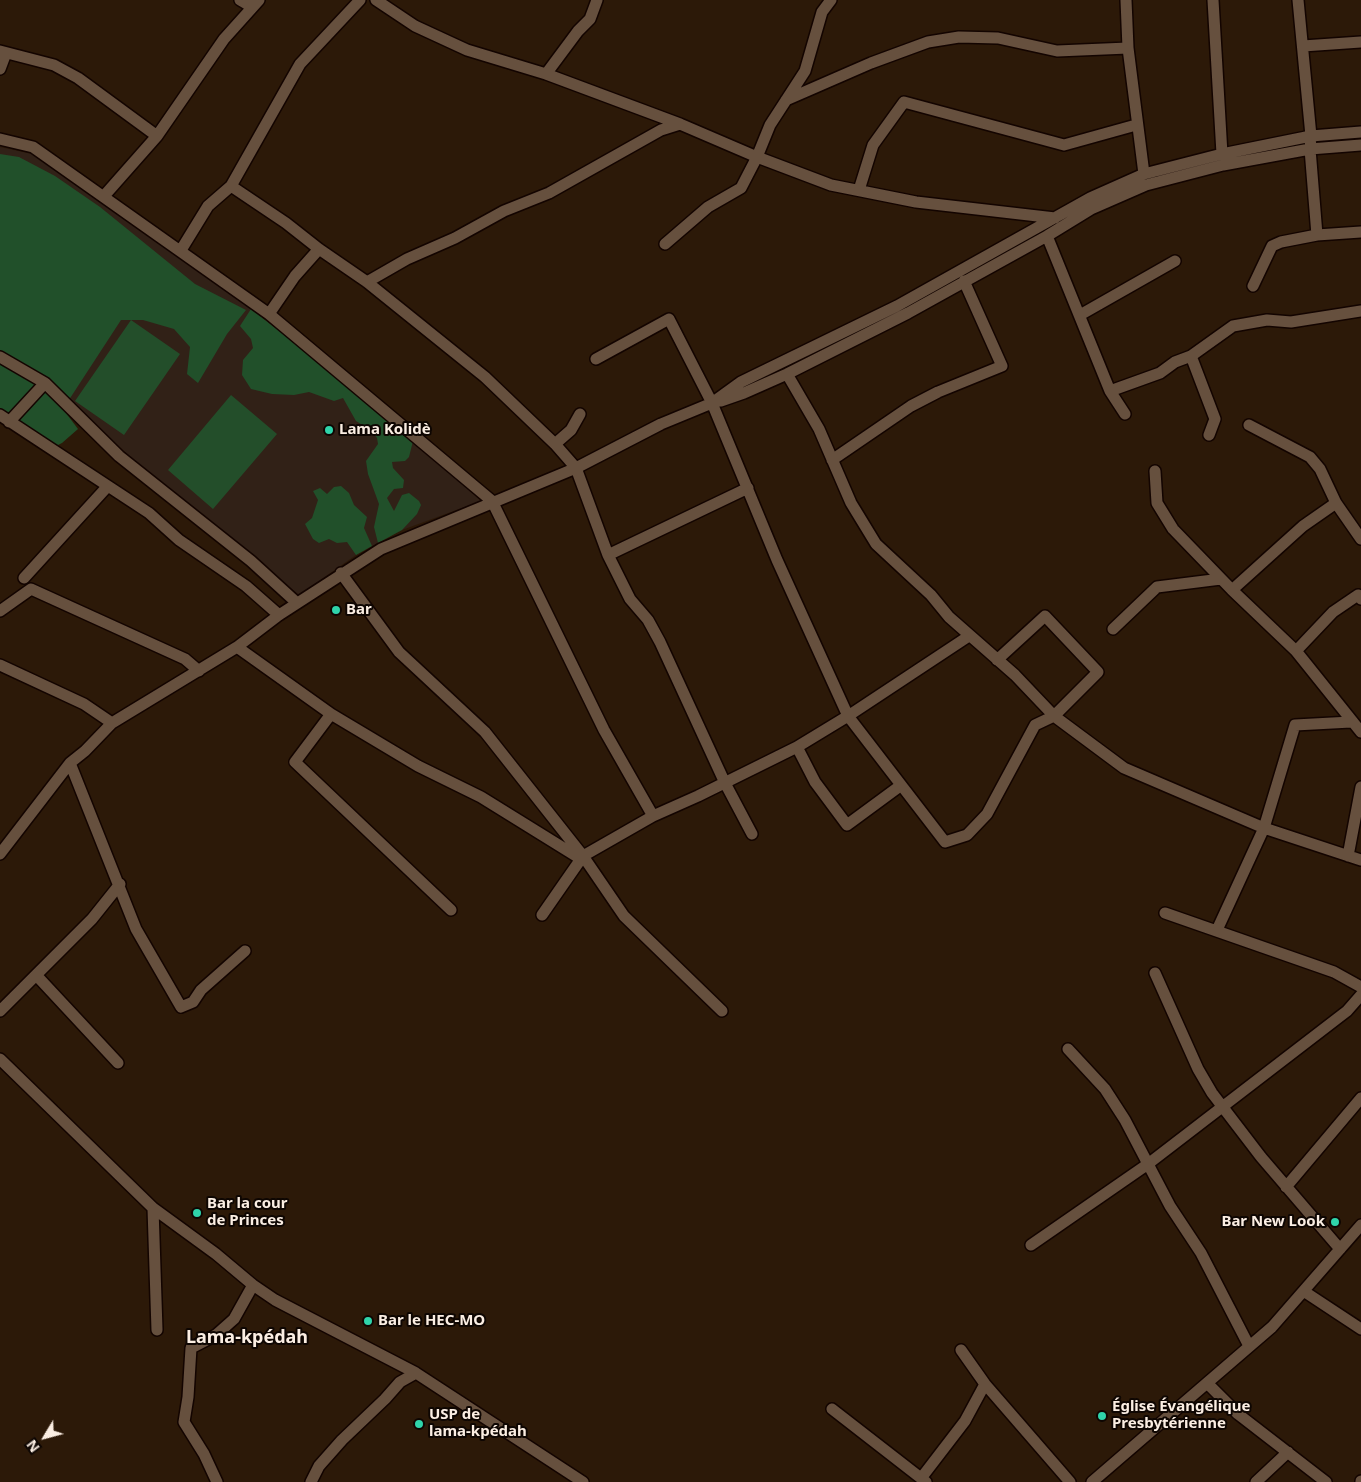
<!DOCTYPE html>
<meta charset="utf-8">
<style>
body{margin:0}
#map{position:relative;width:1361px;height:1482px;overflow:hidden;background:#2c1908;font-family:"Noto Sans",sans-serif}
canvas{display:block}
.north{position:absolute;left:20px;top:1412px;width:50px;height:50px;-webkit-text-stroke:4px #0e0602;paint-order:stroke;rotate:233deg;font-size:14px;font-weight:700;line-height:20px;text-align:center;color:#fbeee3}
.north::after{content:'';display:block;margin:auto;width:18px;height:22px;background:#fbeee3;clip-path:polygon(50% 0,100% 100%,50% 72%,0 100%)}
</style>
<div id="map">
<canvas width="1361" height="1482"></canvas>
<div class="north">N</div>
</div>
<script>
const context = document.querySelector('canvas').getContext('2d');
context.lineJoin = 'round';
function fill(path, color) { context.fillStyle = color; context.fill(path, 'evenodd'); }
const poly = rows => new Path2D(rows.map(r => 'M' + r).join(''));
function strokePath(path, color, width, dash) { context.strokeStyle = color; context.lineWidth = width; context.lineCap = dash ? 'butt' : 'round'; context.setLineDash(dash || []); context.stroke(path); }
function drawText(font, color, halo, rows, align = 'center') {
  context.font = font + ' "Noto Sans",sans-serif'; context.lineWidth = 4; context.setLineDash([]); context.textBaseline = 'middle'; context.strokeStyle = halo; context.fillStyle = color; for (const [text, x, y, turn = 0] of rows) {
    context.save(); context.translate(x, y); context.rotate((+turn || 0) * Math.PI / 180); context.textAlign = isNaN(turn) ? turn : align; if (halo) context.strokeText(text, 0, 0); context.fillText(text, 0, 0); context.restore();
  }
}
const education = poly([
 [0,147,32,154,199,268,378,409,481,501,402,530,356,555,299,595,146,472,84,413,0,346]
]);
const green = poly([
 [131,320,180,354,124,435,75,401],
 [231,395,277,434,213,509,168,470]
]);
const forest = poly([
 [0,154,19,157,55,176,100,207,195,284,246,310,227,334,198,383,187,374,190,347,174,329,143,320,121,320,63,409,78,429,62,443,56,446,20,424,0,409],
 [251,309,378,409,413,441,409,457,405,461,392,462,393,468,404,480,403,488,394,489,387,498,394,511,402,495,409,493,419,501,421,505,417,514,402,530,378,543,374,527,379,504,368,474,366,461,378,444,377,438,372,431,356,421,343,398,334,401,309,392,294,395,272,394,251,389,242,375,243,360,253,348,251,339,240,326],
 [341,486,349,493,354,505,367,517,364,528,372,546,356,555,347,542,337,543,329,539,319,543,313,539,305,524,312,518,318,500,313,491,320,488,327,494,334,487]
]);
const minor = poly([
 [240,0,252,7],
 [376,0,415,26,467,50,546,74,680,124,757,157,831,185,916,202,1055,218],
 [1126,0,1128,48,1144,174],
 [1213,0,1222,154],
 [1298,0,1311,136,1310,149,1317,235],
 [1303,46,1361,42],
 [0,51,54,65,78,78,157,136],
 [0,69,6,53],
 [546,74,578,31,590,19,597,0],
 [786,100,871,63,928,42,959,37,998,38,1057,51,1128,48],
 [0,139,33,147,269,314,492,501,604,730,653,816],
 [231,186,286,223,319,249,367,282,485,377,555,444,576,468,608,555,630,599,648,620,660,642,725,783,752,834],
 [859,190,873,145,904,102,1064,145,1136,125],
 [104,196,157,136,224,39,259,0],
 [1047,236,1110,391,1125,414],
 [665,244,708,207,741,188,757,157,770,125,805,71,822,12,831,0],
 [181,250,208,206,231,186,300,64,360,0],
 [367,282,407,259,455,238,504,211,549,193,661,130,680,124],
 [1253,286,1272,246,1281,242,1317,235,1361,232],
 [269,314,295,276,319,249],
 [1080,315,1175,261],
 [1191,356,1215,419,1209,435],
 [0,357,45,383,119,456,251,561,297,603],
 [596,359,669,319,712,403,777,560,848,716,945,842,967,835,987,814,1035,725,1054,716,1098,672,1045,616,997,660],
 [787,374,819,429,851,503,876,544,931,595,949,617,1015,675,1054,716,1124,768,1264,828,1361,860],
 [1110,391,1160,373,1175,362,1191,356,1233,326,1267,320,1291,322,1361,311],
 [721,401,744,393,787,374,908,313,1047,236,1091,209,1146,185,1223,165,1310,149,1361,145],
 [0,415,149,513,179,540,246,586,279,615],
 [9,422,45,383],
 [1249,425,1310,457,1320,469,1336,503,1361,539],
 [555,444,571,430,580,414],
 [832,460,911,406,938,392,1002,366,964,281],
 [1155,471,1157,503,1173,529,1232,590,1296,651,1361,732],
 [608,555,748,488],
 [341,573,399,652,485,732,583,856,624,916,722,1011],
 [24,578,107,487],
 [1232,590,1303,526,1336,503],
 [0,611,31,589,185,659,199,671],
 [1113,629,1157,587,1221,579],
 [237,647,331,714,418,766,481,797,581,859],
 [1296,651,1333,612,1358,595,1361,599],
 [0,665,84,704,112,723],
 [331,714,295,762,451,910],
 [797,747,815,782,847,825,900,786],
 [70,763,136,929,181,1007,193,1002,201,990,245,951],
 [0,854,70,763,85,751,112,723,237,647,279,615,381,549,576,468,661,424,712,403,741,382,897,306,1090,198,1144,174,1222,154,1311,136,1361,132],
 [1348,856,1361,787],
 [1165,913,1334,972,1361,987],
 [542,915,583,856,653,816,698,796,797,747,848,716,969,636],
 [1217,930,1264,828,1295,725,1351,722],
 [1155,973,1198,1069,1212,1093,1261,1157,1340,1249],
 [37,976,118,1063],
 [0,1011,92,919,120,884],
 [0,1059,153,1208,216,1254,253,1285,275,1300,416,1373,583,1482],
 [1286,1187,1361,1098],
 [153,1208,157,1330],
 [1031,1245,1148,1164,1125,1120,1105,1089,1068,1049],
 [1308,1294,1361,1329],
 [1249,1346,1201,1253,1170,1206,1148,1164,1347,1011,1361,995],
 [961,1350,985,1384,1070,1482],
 [1207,1383,1238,1414,1326,1482],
 [832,1409,926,1482],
 [922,1477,965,1421,985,1384],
 [217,1482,204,1454,184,1422,188,1397,191,1348,216,1335,234,1319,253,1285],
 [311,1482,319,1466,342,1440,385,1399,400,1382,416,1373],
 [1092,1482,1272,1327,1361,1225],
 [1256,1482,1288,1452],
 [1361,1482,1361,1481]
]);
const markers = [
 [329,430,5,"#2fd4aa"],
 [336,610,5,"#2fd4aa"],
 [197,1213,5,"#2fd4aa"],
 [1335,1222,5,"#2fd4aa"],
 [368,1321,5,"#2fd4aa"],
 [1102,1416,5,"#2fd4aa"],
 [419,1424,5,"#2fd4aa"]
];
const poiNames = [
 ["Lama Kolidè",339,430],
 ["Bar",346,610],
 ["Bar la cour",207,1204],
 ["de Princes",207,1221],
 ["Bar New Look",1325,1222,"right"],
 ["Bar le HEC-MO",378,1321],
 ["Église Évangélique",1112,1407],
 ["Presbytérienne",1112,1424],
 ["USP de",429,1415],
 ["lama-kpédah",429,1432]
];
const quarterNames = [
 ["Lama-kpédah",247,1338]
];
fill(education, '#312117');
fill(green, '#234e2a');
fill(forest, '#21502a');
strokePath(minor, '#130400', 14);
strokePath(minor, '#66503e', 11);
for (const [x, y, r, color] of markers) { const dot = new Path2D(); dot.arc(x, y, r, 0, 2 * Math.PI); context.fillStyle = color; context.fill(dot); strokePath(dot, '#0e0602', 2); }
drawText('bold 15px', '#fbeee3', '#0e0602', poiNames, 'left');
drawText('bold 18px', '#fbeee3', '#0e0602', quarterNames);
</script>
